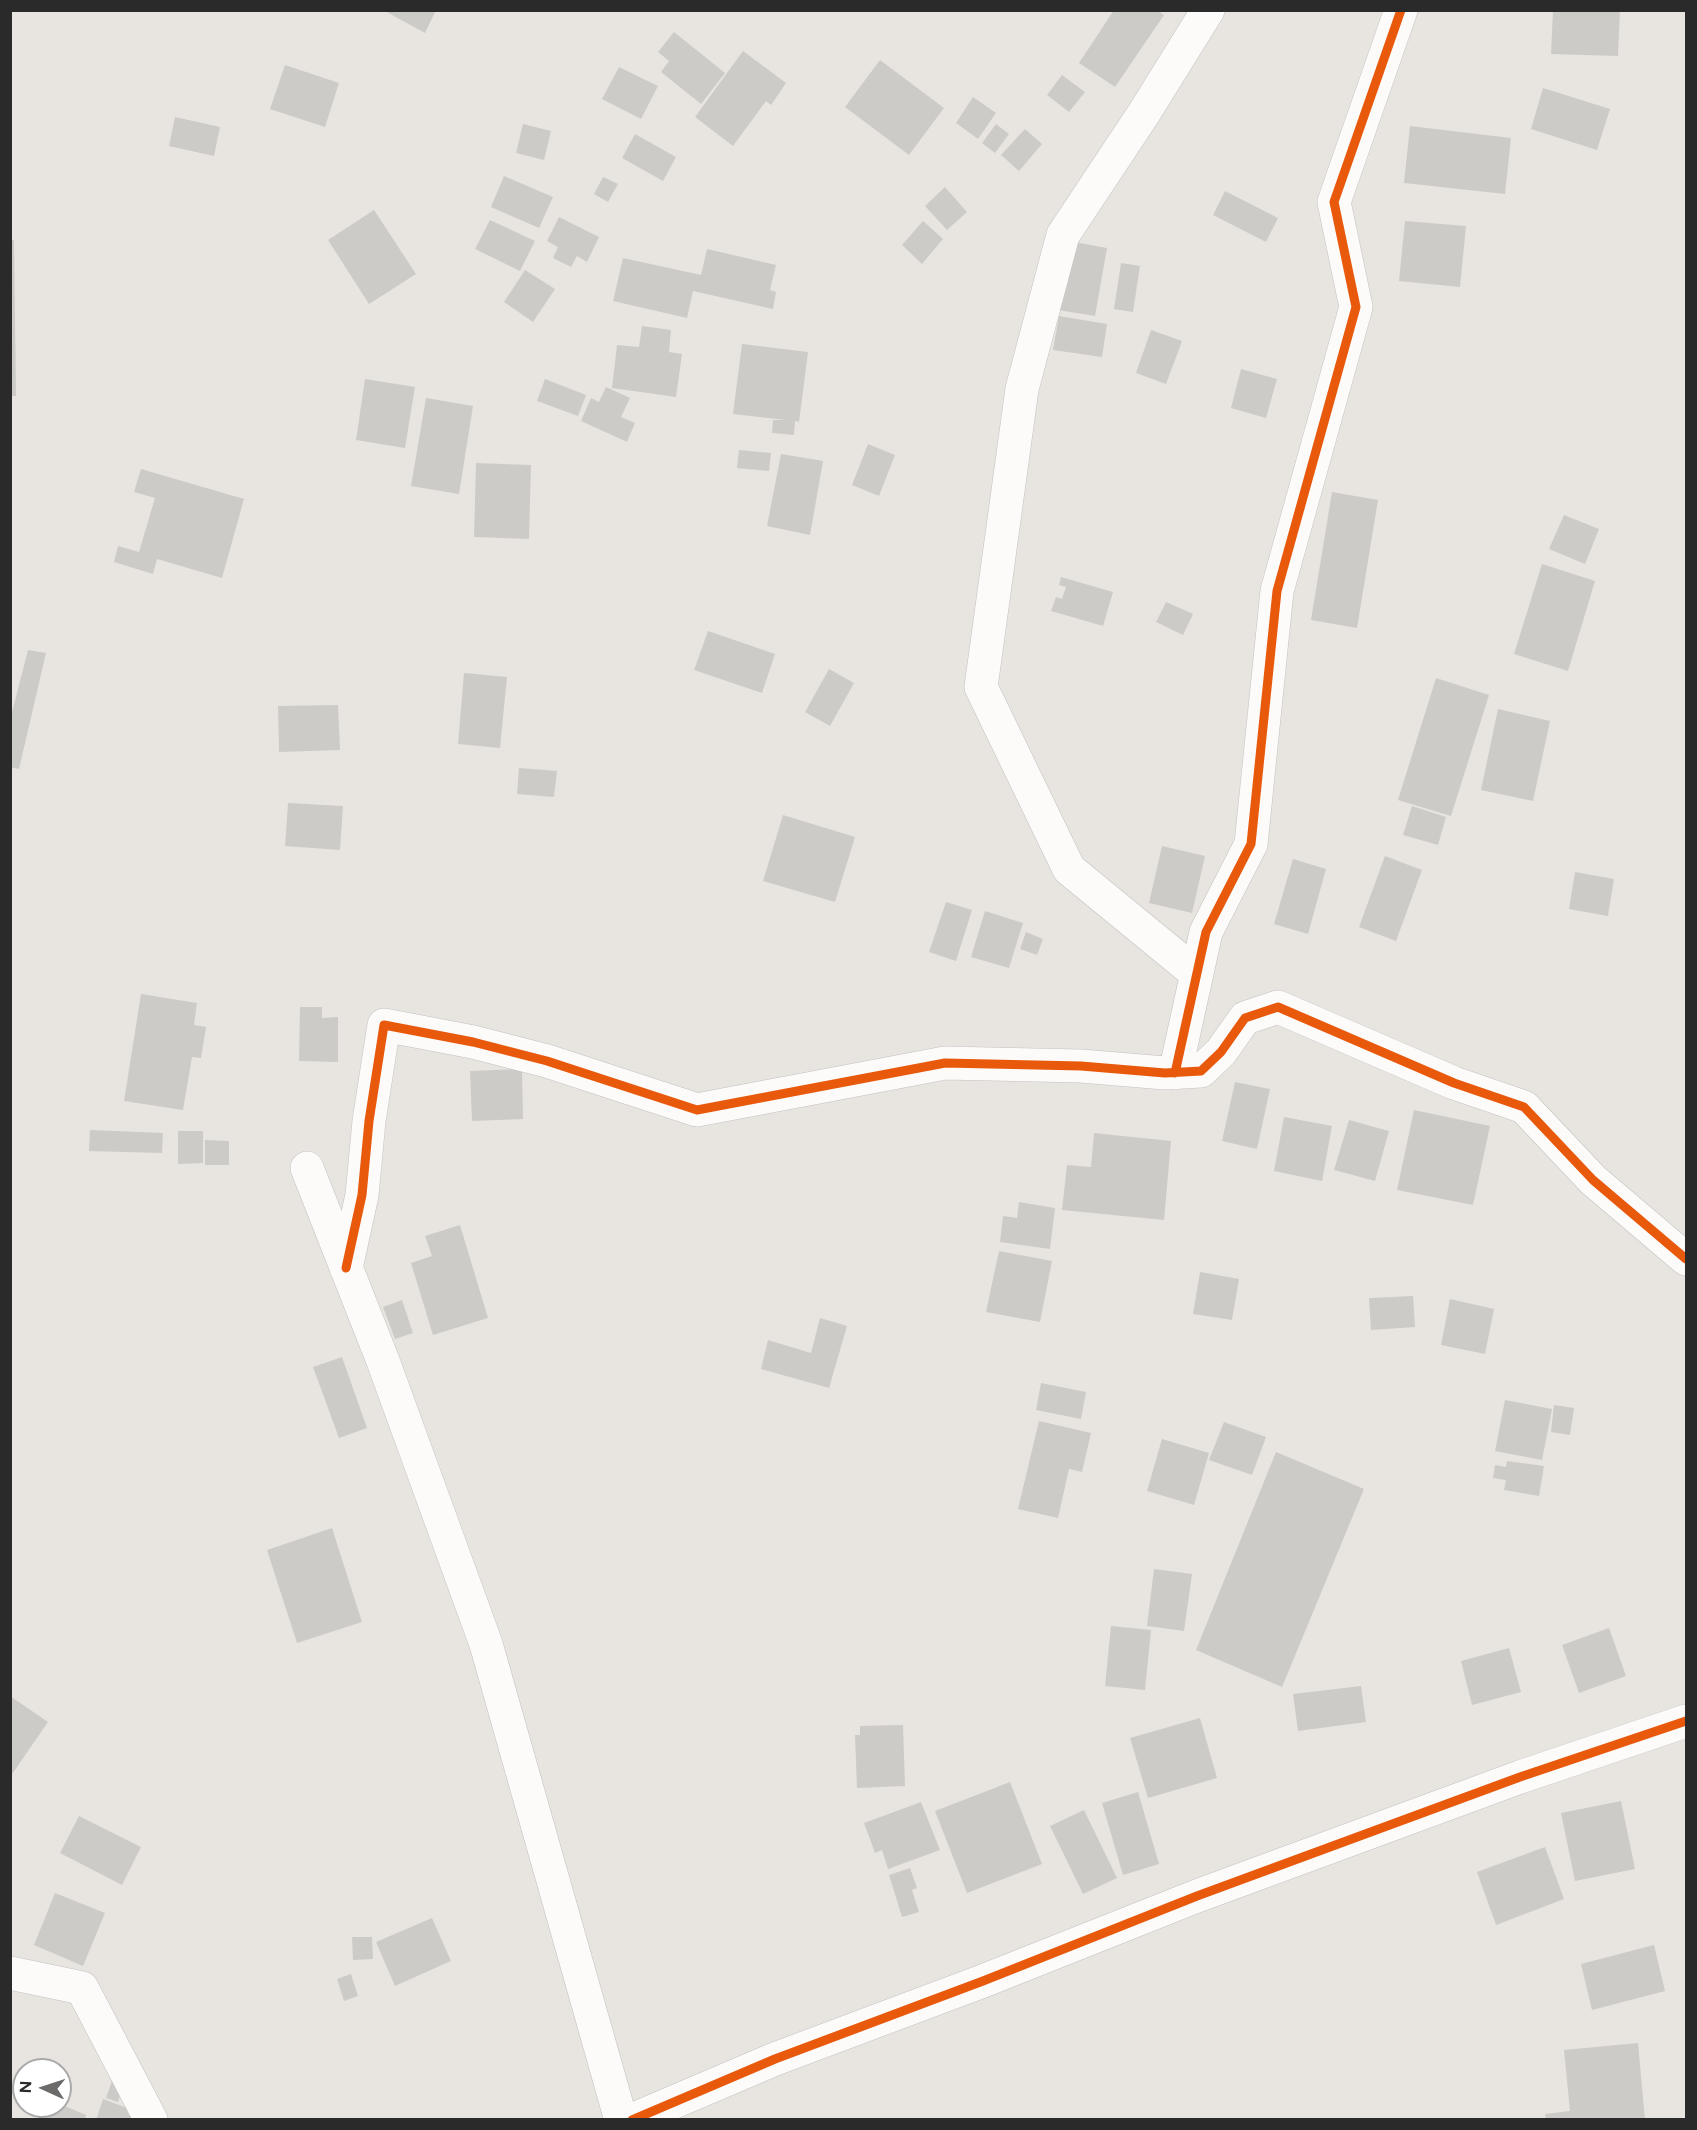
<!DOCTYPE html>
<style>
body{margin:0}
#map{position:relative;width:1697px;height:2130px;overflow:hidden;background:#e8e5e0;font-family:Figtree,sans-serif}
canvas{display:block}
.frame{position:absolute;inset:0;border:12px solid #2a2a2a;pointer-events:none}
.north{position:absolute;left:12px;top:2058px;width:60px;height:60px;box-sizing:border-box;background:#fff;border:2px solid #aaa;border-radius:50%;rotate:273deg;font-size:16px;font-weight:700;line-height:24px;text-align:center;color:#2a2a2a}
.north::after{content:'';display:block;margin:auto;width:21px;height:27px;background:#6c6b6a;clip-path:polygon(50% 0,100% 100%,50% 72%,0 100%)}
</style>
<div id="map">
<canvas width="1697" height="2130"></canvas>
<div class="frame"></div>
<div class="north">N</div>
</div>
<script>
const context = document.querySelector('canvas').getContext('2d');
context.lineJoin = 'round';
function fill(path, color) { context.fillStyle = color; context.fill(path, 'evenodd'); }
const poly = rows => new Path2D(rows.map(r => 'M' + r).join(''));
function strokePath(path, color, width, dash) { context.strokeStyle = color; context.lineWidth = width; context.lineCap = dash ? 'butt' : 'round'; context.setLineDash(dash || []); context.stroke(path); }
const building = poly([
 [383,10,436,10,425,33],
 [1114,10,1157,10,1164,15,1115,87,1079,63],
 [1553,10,1620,10,1618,56,1551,54],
 [674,32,725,73,701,104,661,72,669,61,658,52],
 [743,51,786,83,771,105,766,101,733,146,695,117],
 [880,60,944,108,909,155,845,107],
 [285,65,339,83,325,127,270,109],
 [619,67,658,86,641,119,602,99],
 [1062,75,1085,92,1069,112,1047,95],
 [1543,88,1610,109,1597,150,1531,129],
 [973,97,996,113,978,139,956,123],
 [175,117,220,127,214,156,169,146],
 [523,124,551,131,544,160,516,153],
 [996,124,1009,134,995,153,982,143],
 [1410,126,1511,138,1505,194,1404,183],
 [1025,129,1042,144,1019,171,1001,155],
 [635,134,676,157,663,181,622,158],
 [504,176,553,197,539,228,491,207],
 [603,177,618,184,608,202,594,194],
 [945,187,967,212,947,230,925,206],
 [1225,191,1278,218,1266,242,1213,215],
 [374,210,416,274,369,304,328,240],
 [559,217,599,237,587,262,577,256,571,267,553,258,558,247,547,241],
 [490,220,535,241,520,271,475,249],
 [923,221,943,239,922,264,902,245],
 [1405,221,1466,226,1460,287,1399,281],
 [10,240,14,240,16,396,10,396],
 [1069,241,1107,248,1095,316,1058,310],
 [707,249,776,265,770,290,776,292,773,309,693,291,687,318,613,301,623,258,701,275],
 [1121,263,1140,266,1133,312,1114,309],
 [525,270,555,289,533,322,504,302],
 [1059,316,1107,324,1102,357,1053,350],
 [642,326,671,330,669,352,682,354,676,397,612,388,617,345,639,347],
 [1151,330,1182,341,1166,384,1136,373],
 [742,344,808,352,799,422,795,421,794,435,772,433,773,420,786,420,733,414],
 [1241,369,1277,379,1266,418,1231,408],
 [365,379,415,387,405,448,356,440],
 [545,379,586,395,578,416,537,401],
 [606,387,630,398,621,417,635,423,627,442,581,421,591,398,599,402],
 [426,398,473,406,459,494,411,486],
 [868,444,895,455,879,496,852,485],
 [739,450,771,453,769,471,737,468],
 [781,454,823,461,810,535,767,526],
 [476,463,531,465,529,539,474,537],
 [141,469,244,499,222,578,157,559,153,574,114,562,118,546,139,552,155,498,134,492],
 [1332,492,1378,500,1357,628,1311,620],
 [1564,515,1599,529,1585,564,1549,549],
 [1542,564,1595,581,1568,671,1514,654],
 [1061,577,1113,592,1103,626,1051,611,1056,597,1062,599,1066,587,1059,585],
 [1166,602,1193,614,1183,635,1156,622],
 [708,631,775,654,762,693,694,670],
 [28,650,46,653,19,769,10,767,10,720],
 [829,669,854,683,830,726,805,712],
 [464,673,507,677,500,748,458,744],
 [1436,678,1489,695,1451,816,1398,800],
 [338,705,340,750,279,752,278,706],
 [1498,709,1550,721,1533,801,1481,790],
 [519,768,557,771,554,797,517,794],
 [288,803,343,806,340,850,285,846],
 [1412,806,1446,817,1438,845,1403,835],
 [783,815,855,837,835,902,763,881],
 [1162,846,1205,856,1192,913,1149,903],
 [1385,856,1422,870,1396,941,1359,927],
 [1293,859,1326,869,1308,934,1274,924],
 [1575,872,1614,879,1608,916,1569,909],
 [946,902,972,910,956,961,929,952],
 [985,911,1023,923,1009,968,971,957],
 [1026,932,1043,939,1037,955,1020,949],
 [141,994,197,1003,194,1025,206,1027,201,1058,192,1057,183,1110,124,1101],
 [300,1007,322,1007,322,1018,338,1017,338,1062,299,1061],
 [522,1069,523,1119,472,1121,470,1071],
 [1235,1082,1270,1089,1257,1149,1222,1141],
 [1414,1110,1490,1126,1473,1205,1397,1190],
 [1284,1117,1332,1126,1322,1181,1274,1171],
 [1349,1120,1389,1131,1375,1181,1334,1170],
 [90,1130,163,1133,162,1153,89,1151],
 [178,1131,203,1131,203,1163,178,1164],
 [1094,1133,1171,1141,1164,1220,1062,1210,1067,1165,1091,1167],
 [205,1140,229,1141,229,1165,205,1165],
 [1019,1202,1055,1208,1050,1249,1000,1242,1003,1216,1017,1218],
 [460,1225,488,1318,433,1335,411,1263,432,1256,425,1236],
 [999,1251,1052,1261,1040,1322,986,1312],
 [1200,1272,1239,1279,1232,1320,1193,1314],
 [1413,1296,1415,1327,1371,1330,1369,1298],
 [1450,1299,1494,1309,1485,1354,1441,1345],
 [402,1300,413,1333,395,1339,383,1307],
 [820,1318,847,1326,829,1388,761,1369,768,1340,811,1353],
 [342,1357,367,1428,339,1438,313,1367],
 [1041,1383,1086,1392,1081,1419,1036,1410],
 [1505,1400,1552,1409,1542,1460,1495,1451],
 [1554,1405,1574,1408,1570,1435,1551,1432],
 [1039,1421,1091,1433,1082,1472,1069,1469,1058,1518,1018,1509],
 [1224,1422,1266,1437,1252,1475,1209,1460],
 [1162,1439,1209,1453,1194,1505,1147,1491],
 [1276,1452,1364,1489,1282,1687,1196,1650],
 [1507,1461,1544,1466,1539,1496,1504,1490,1506,1480,1493,1478,1495,1465,1506,1467],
 [332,1528,362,1622,297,1643,267,1550],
 [1154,1569,1192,1574,1184,1631,1147,1626],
 [1111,1626,1151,1630,1145,1690,1105,1686],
 [1609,1628,1626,1676,1579,1693,1562,1645],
 [1509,1648,1521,1692,1472,1705,1461,1661],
 [1361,1686,1366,1722,1298,1731,1293,1694],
 [10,1696,48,1722,10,1777],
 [1200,1718,1217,1778,1148,1798,1130,1738],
 [903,1725,905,1786,857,1788,855,1735,860,1735,860,1726],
 [1010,1782,1042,1864,967,1893,935,1811],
 [1138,1792,1159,1864,1123,1875,1102,1803],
 [1621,1801,1635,1869,1575,1881,1561,1813],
 [921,1802,940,1850,888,1869,882,1850,875,1853,864,1823],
 [1084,1810,1117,1878,1083,1894,1050,1826],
 [79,1816,141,1847,122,1885,60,1853],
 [1545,1847,1564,1899,1496,1925,1477,1872],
 [910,1868,917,1888,912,1890,919,1912,902,1917,889,1875],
 [55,1893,105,1913,83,1966,34,1945],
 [432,1918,451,1961,395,1986,376,1942],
 [352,1937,372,1937,373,1959,353,1960],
 [1654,1945,1665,1991,1592,2010,1581,1964],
 [351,1974,358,1996,344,2001,337,1979],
 [1638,2043,1645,2120,1546,2120,1545,2114,1570,2111,1564,2050],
 [113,2078,125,2081,118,2102,106,2098],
 [103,2099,138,2112,135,2120,96,2120],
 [60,2104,86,2115,85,2120,37,2120,42,2106,60,2106]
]);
const minor = poly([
 [1197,974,1069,869,981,687,1022,389,1063,235,1144,113,1208,10],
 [1175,1073,1206,932,1251,844,1277,591,1356,307,1334,202,1401,10],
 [307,1168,383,1361,486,1644,621,2120],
 [346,1268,362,1195,369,1121,384,1025,473,1042,547,1061,697,1110,945,1063,1081,1066,1165,1073,1201,1071,1221,1052,1245,1018,1278,1007,1454,1083,1524,1107,1593,1180,1686,1259],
 [10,1973,82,1988,151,2120],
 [632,2120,775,2059,983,1981,1197,1896,1520,1777,1686,1721]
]);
const cycleway = poly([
 [1175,1073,1206,932,1251,844,1277,591,1356,307,1334,202,1401,10],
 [346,1268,362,1195,369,1121,384,1025,473,1042,547,1061,697,1110,945,1063,1081,1066,1165,1073,1201,1071,1221,1052,1245,1018,1278,1007,1454,1083,1524,1107,1593,1180,1686,1259],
 [632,2120,775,2059,983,1981,1197,1896,1520,1777,1686,1721]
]);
fill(building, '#cdcbc7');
strokePath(minor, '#c2c1c1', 34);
strokePath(minor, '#fcfbfa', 33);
strokePath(cycleway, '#e8590c', 9);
</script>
